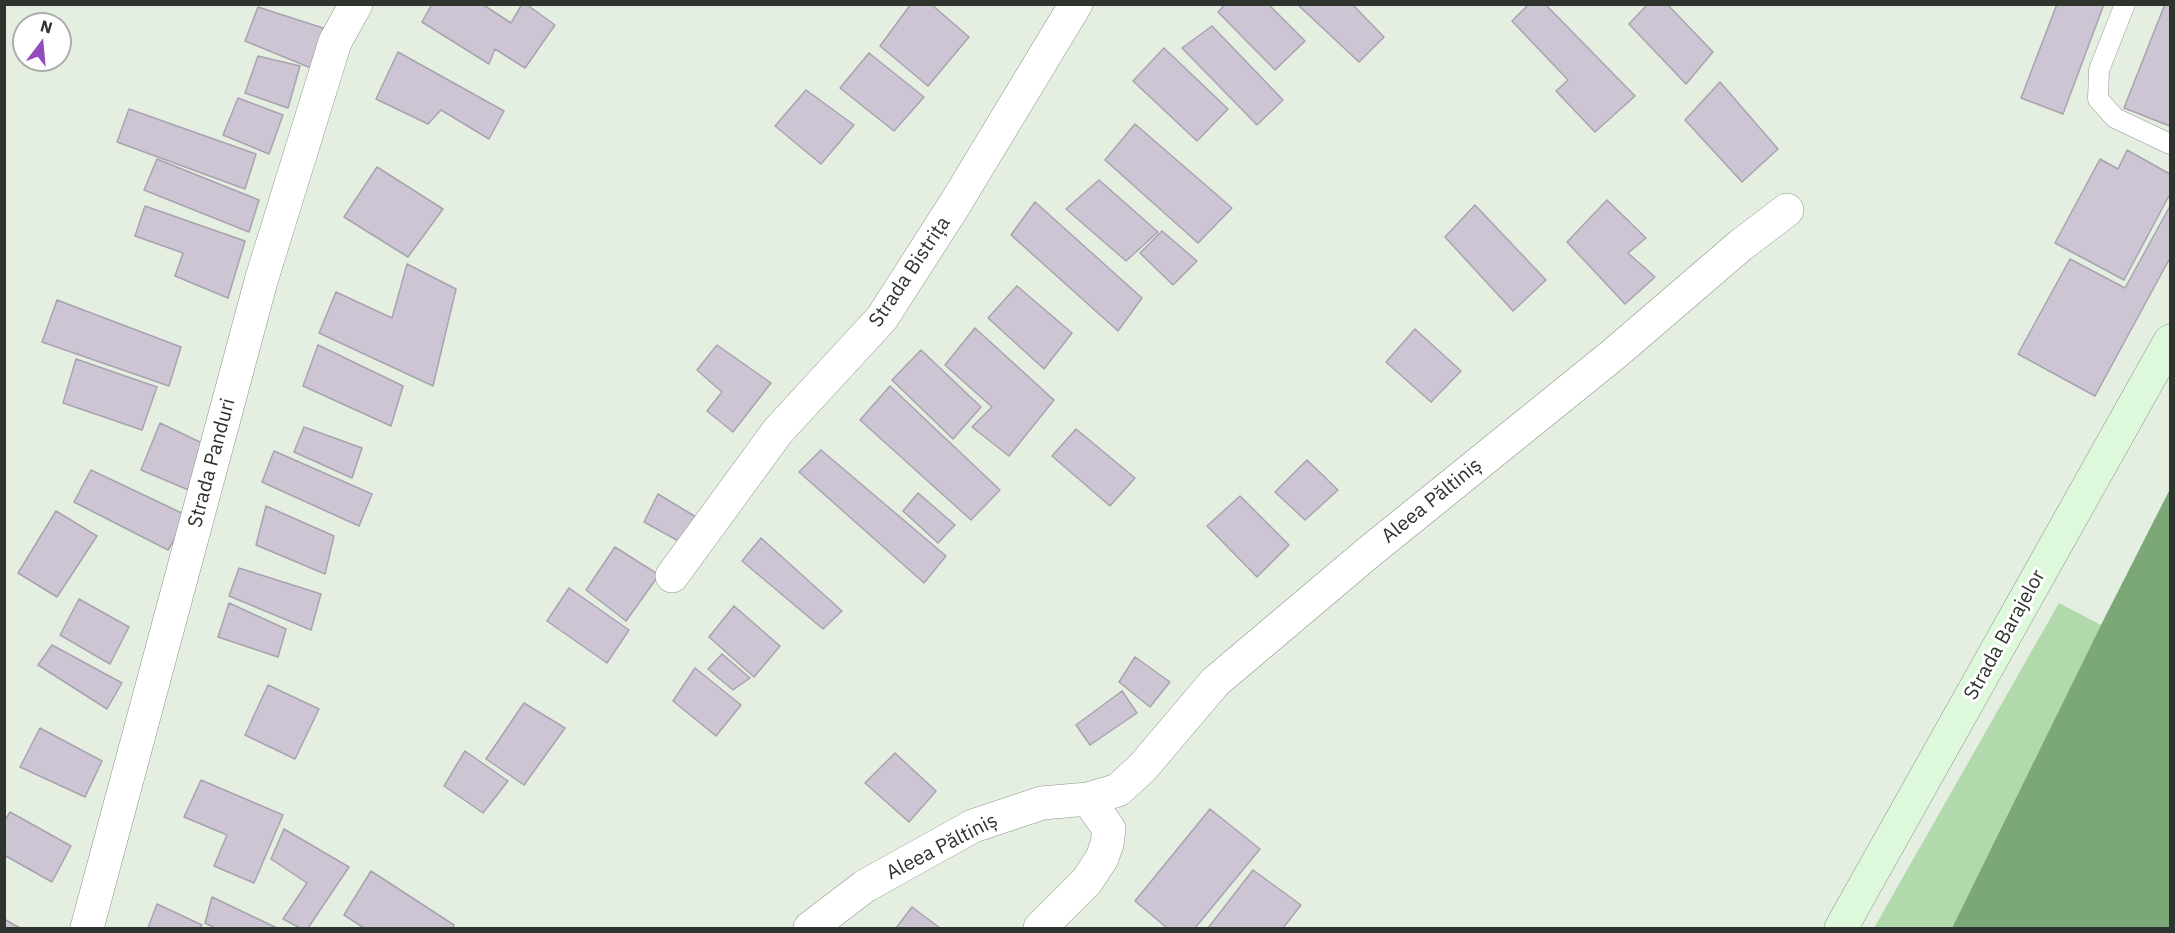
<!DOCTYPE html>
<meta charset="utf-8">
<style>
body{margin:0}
#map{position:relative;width:2175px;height:933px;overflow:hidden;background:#e4efe2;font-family:"IBM Plex Sans",sans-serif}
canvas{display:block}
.frame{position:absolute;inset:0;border:6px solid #2e332e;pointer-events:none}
.north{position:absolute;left:12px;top:12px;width:60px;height:60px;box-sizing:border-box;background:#fff;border:2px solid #abadab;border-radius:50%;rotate:16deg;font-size:16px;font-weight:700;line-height:24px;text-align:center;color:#2e332e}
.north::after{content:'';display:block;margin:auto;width:21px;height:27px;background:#944bbe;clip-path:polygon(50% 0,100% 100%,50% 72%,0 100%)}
</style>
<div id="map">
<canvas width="2175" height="933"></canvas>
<div class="frame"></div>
<div class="north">N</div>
</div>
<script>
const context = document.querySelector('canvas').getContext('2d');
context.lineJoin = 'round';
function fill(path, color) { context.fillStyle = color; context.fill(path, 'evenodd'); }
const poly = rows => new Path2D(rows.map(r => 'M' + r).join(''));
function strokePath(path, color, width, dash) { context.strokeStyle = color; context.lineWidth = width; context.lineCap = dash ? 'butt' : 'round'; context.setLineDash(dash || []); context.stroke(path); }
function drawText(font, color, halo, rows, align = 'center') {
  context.font = font + ' "IBM Plex Sans",sans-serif'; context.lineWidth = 6; context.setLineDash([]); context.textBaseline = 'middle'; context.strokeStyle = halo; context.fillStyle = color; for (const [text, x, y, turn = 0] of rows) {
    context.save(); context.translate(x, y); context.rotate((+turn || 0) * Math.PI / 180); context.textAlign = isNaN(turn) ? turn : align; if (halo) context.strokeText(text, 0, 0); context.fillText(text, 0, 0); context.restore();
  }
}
const green = poly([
 [2059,603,2101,625,1952,928,1874,928]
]);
const water = poly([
 [2170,489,2170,928,1952,928,2101,625]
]);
const building = poly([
 [432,4,482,4,511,23,522,4,526,4,555,25,525,68,495,49,489,64,422,22,432,4],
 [911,4,931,4,969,37,928,86,880,46,911,4],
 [1225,4,1268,4,1305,41,1275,70,1218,12,1225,4],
 [1297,4,1352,4,1384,37,1359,62,1297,4],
 [1529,4,1545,4,1635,96,1595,132,1556,91,1568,80,1512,21,1529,4],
 [1648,4,1667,4,1713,52,1686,84,1629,24,1648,4],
 [2057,4,2104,4,2063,114,2021,98,2057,4],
 [2165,4,2170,4,2170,126,2124,108,2165,4],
 [258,7,326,29,311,68,245,41,258,7],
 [1212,26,1283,100,1257,125,1182,48,1212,26],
 [1164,48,1228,109,1197,141,1133,81,1164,48],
 [398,52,504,111,489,139,441,110,428,124,376,99,398,52],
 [869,53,924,97,894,131,840,88,869,53],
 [258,56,300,66,288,108,245,93,258,56],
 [1720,82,1778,149,1742,182,1685,120,1720,82],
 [806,90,854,125,821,164,775,126,806,90],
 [238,98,283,115,269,154,223,135,238,98],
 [129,109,256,154,245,189,117,142,129,109],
 [1135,124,1232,208,1198,243,1105,160,1135,124],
 [2127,150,2170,174,2170,194,2124,280,2055,243,2100,159,2118,169,2127,150],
 [157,159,259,200,249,232,144,190,157,159],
 [377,167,443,209,408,257,344,217,377,167],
 [1099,180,1158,232,1126,261,1066,209,1099,180],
 [1607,200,1646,238,1628,253,1655,277,1625,304,1567,242,1607,200],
 [1035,202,1142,298,1118,331,1011,235,1035,202],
 [1475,205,1546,280,1513,311,1445,237,1475,205],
 [145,206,245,241,228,298,175,276,183,253,135,236,145,206],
 [2170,206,2170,258,2095,396,2018,354,2070,259,2125,288,2170,206],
 [1162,231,1197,261,1173,285,1140,253,1162,231],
 [407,264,456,289,433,386,319,333,336,292,392,318,407,264],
 [1017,286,1072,333,1044,369,988,318,1017,286],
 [57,300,181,347,169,386,42,342,57,300],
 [975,328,1054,400,1009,456,972,427,992,407,945,365,975,328],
 [1415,329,1461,371,1431,402,1386,362,1415,329],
 [318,345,403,386,391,426,303,386,318,345],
 [717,345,771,383,733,432,707,411,722,392,697,370,717,345],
 [921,350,981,407,953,439,892,380,921,350],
 [76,359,157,387,142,430,63,403,76,359],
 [890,386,1000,490,971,520,860,420,890,386],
 [160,423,204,444,191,491,141,470,160,423],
 [304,427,362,448,352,478,294,452,304,427],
 [1076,429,1135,478,1110,506,1052,456,1076,429],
 [821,450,946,556,924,583,799,472,821,450],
 [274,451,372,494,359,526,262,482,274,451],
 [1307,460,1338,490,1305,520,1275,492,1307,460],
 [91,470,188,516,168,550,74,502,91,470],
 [918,493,955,525,938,543,903,511,918,493],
 [658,494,701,520,684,544,644,522,658,494],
 [1240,496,1289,545,1257,577,1207,526,1240,496],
 [266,506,334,536,325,574,256,545,266,506],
 [56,511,97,536,57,597,18,573,56,511],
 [761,538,842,611,823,629,742,561,761,538],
 [615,547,659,575,626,621,586,590,615,547],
 [239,568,321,594,311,630,229,596,239,568],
 [569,588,629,630,607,663,547,621,569,588],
 [79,599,129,627,110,664,60,635,79,599],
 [229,603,286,629,278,657,218,637,229,603],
 [734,606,780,646,754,677,709,637,734,606],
 [52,645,122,683,107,709,38,665,52,645],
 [722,654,750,678,733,690,708,669,722,654],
 [1135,657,1170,682,1150,707,1119,682,1135,657],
 [695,668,741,705,716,736,673,701,695,668],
 [268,685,319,709,295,759,245,735,268,685],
 [1122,691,1137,713,1090,745,1076,725,1122,691],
 [524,703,565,728,524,785,486,759,524,703],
 [40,728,102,761,85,797,20,767,40,728],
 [465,751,508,781,483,813,444,786,465,751],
 [895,753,936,791,909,822,865,783,895,753],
 [201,780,283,815,254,883,214,866,227,835,184,817,201,780],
 [1210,809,1260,849,1195,928,1167,928,1135,901,1210,809],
 [10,812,71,846,52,882,4,855,4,822,10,812],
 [284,829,349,867,308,928,300,928,283,919,307,883,271,859,284,829],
 [1253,870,1301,905,1283,928,1208,928,1253,870],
 [371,871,454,925,453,928,364,928,344,915,371,871],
 [212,897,277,928,215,928,205,923,212,897],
 [157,904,202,925,200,928,148,928,157,904],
 [912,907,940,928,896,928,912,907],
 [4,919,20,928,4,928,4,919]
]);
const service = poly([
 [2125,4,2099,70,2098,99,2115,118,2170,144]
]);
const minor = poly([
 [672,576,778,431,882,318,955,204,1076,4],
 [87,928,261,281,335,42,356,4],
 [810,928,865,886,973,826,1042,803,1088,799,1118,790,1143,767,1215,682,1369,552,1614,354,1741,245,1787,210],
 [1040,928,1087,881,1102,858,1107,844,1109,829,1088,799]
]);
const secondary = poly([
 [1841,928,2170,341]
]);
const streetNames = [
 ["Strada Bistrița",910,272,-56],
 ["Strada Panduri",212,463,-75],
 ["Aleea Păltiniș",1432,501,-39],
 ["Strada Barajelor",2005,635,-61],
 ["Aleea Păltiniș",942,847,-27]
];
fill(green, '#b1d9ac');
fill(water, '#7ca777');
fill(building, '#cdc5d3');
strokePath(building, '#a9a2af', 1.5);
strokePath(service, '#8c968b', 21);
strokePath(minor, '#8c968b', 34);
strokePath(secondary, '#8c968b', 34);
strokePath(service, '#fff', 20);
strokePath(minor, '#fff', 33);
strokePath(secondary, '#ddf8da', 33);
drawText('20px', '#2e332e', '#fff', streetNames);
</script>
